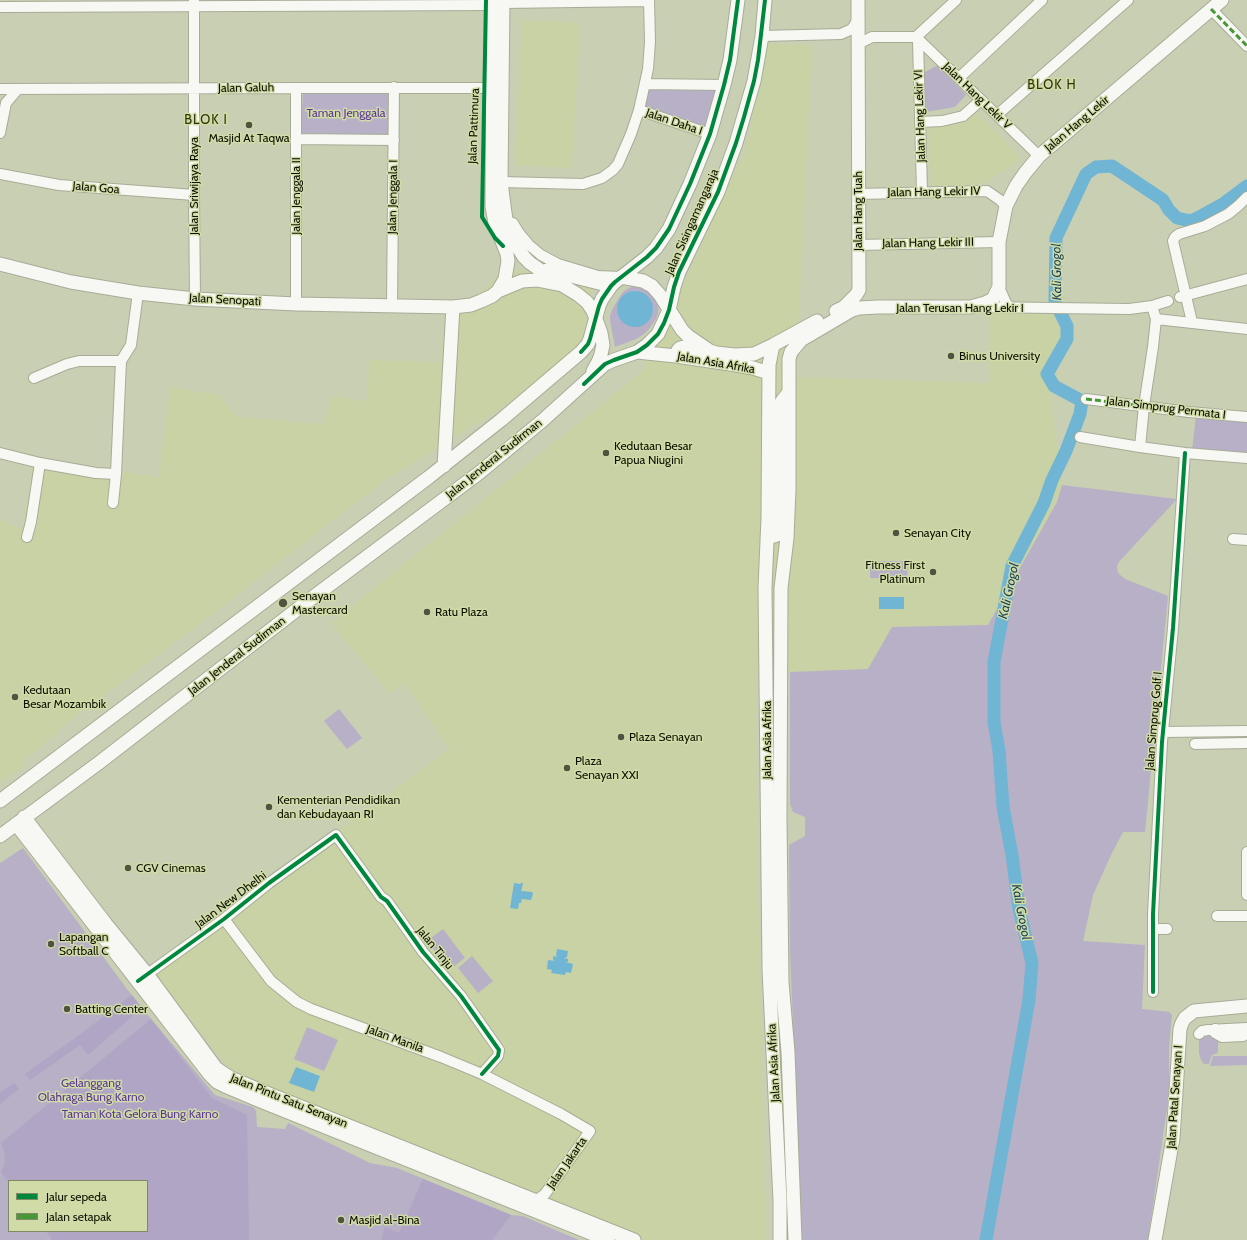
<!DOCTYPE html>
<style>
body{margin:0}
#map{position:relative;width:1247px;height:1240px;overflow:hidden;background:#c9cfb3;font-family:Cabin,sans-serif}
canvas{display:block}
.legend{position:absolute;left:8px;top:1180px;width:140px;height:52px;box-sizing:border-box;background:#d0dba7;border:1px solid #828a65;margin:0;padding:5px 7px;list-style:none;font-size:12px;color:#0d1001}
.legend li{display:flex;align-items:center;gap:8px;height:20px}
.legend b{width:20px;border:1px solid #828a65}
</style>
<div id="map">
<canvas width="1247" height="1240"></canvas>
<ul class="legend">
<li><b style="height:5px;background:#00873e"></b>Jalur sepeda</li>
<li><b style="height:5px;background:#499739"></b>Jalan setapak</li>
</ul>
</div>
<script>
const context = document.querySelector('canvas').getContext('2d');
context.lineJoin = 'round';
function fill(path, color) { context.fillStyle = color; context.fill(path, 'evenodd'); }
const poly = rows => new Path2D(rows.map(r => 'M' + r).join(''));
function strokePath(path, color, width, dash) { context.strokeStyle = color; context.lineWidth = width; context.lineCap = dash ? 'butt' : 'round'; context.setLineDash(dash || []); context.stroke(path); }
function drawText(font, color, halo, rows, align = 'center') {
  context.font = font + ' Cabin,sans-serif'; context.lineWidth = 3; context.setLineDash([]); context.textBaseline = 'middle'; context.strokeStyle = halo; context.fillStyle = color; for (const [text, x, y, turn = 0] of rows) {
    context.save(); context.translate(x, y); context.rotate((+turn || 0) * Math.PI / 180); context.textAlign = isNaN(turn) ? turn : align; if (halo) context.strokeText(text, 0, 0); context.fillText(text, 0, 0); context.restore();
  }
}
const built = poly([
 [522,20,580,23,572,168,515,165],
 [767,44,812,45,796,377,990,383,990,314,1067,314,1073,333,1064,356,1049,384,1062,485,1057,501,988,625,892,627,868,669,790,672,755,670,758,896,766,1240,642,1240,246,1081,225,1063,153,971,189,942,449,749,405,683,389,693,331,623,643,371,684,284,746,150],
 [973,109,1021,159,985,183,931,190,928,123],
 [504,269,593,273,589,327,572,365,388,478,197,626,64,725,56,734,24,760,22,768,0,782,0,520,22,529,33,464,111,470,159,477,170,387,218,395,237,417,323,424,333,396,367,401,369,360,441,362,446,301,476,297]
]);
const green = poly([
 [938,65,966,95,955,107,926,112,923,73],
 [648,86,722,89,709,138,639,114],
 [303,91,391,94,390,136,301,133],
 [637,286,644,287,652,292,659,303,658,313,656,319,649,329,644,334,636,339,615,347,610,321,610,315,613,308,622,293,627,289,632,287],
 [1196,415,1230,419,1247,423,1247,454,1192,451],
 [1062,485,1177,499,1118,563,1117,567,1118,573,1125,579,1168,596,1145,832,1123,832,1111,855,1093,895,1083,941,1145,945,1142,1009,1170,1012,1170,1014,1172,1014,1169,1048,1169,1094,1148,1240,802,1240,790,951,789,845,805,836,805,817,793,812,790,804,790,672,868,669,892,627,988,625,1057,502],
 [870,561,908,561,907,578,870,578],
 [339,709,362,738,347,749,324,721],
 [23,848,127,989,142,1008,215,1095,253,1107,256,1111,257,1127,285,1129,288,1123,370,1163,397,1168,511,1215,523,1216,579,1240,0,1240,0,863],
 [9,1181,147,1181,147,1231,9,1231],
 [443,929,465,958,449,970,427,941],
 [472,956,493,981,478,993,458,968],
 [307,1027,338,1040,324,1071,294,1059],
 [1209,1035,1218,1039,1218,1053,1212,1055,1209,1064,1204,1064,1201,1060,1199,1053,1199,1040],
 [1213,1056,1247,1056,1247,1065,1210,1066]
]);
const forest = poly([
 [132,995,142,1008,88,1055,80,1045,30,1080,25,1074,74,1039],
 [151,1019,212,1098,247,1115,249,1240,52,1240,46,1231,147,1231,147,1181,9,1181,9,1183,1,1172,5,1163,4,1152,1,1143],
 [14,1083,19,1089,0,1104,0,1093],
 [423,1179,511,1215,492,1240,381,1240,385,1227,399,1233]
]);
const water = poly([
 '617 309a18 18 0 1 1 36 0a18 18 0 1 1-36 0Z',
 [879,597,904,597,904,609,879,609],
 [514,883,520,884,521,883,523,883,521,892,522,891,532,892,533,894,531,900,522,899,522,898,521,903,519,903,518,909,510,908],
 [557,949,568,951,567,957,564,958,568,959,568,962,565,962,573,964,571,973,566,972,565,975,551,973,552,970,547,969,548,960,556,961,553,960,553,956,558,957,556,956],
 [296,1067,320,1076,314,1092,289,1083]
]);
const river = poly([
 [986,1240,1029,1000,1032,963,1019,909,1012,855,1003,807,999,751,994,722,994,662,1012,566,1044,503,1052,480,1066,451,1080,414,1082,401,1054,386,1047,374,1067,339,1067,326,1055,302,1056,238,1086,174,1096,167,1112,166,1163,200,1169,210,1177,218,1191,221,1203,215,1223,204,1247,186]
]);
const minor = poly([
 [194,1,194,195,195,299],
 [503,3,649,1],
 [0,7,493,5],
 [1211,9,1247,46],
 [762,36,841,34,852,29,857,21],
 [916,37,1039,156],
 [916,37,956,0],
 [918,40,922,192],
 [858,44,872,37,916,37],
 [959,78,1042,0],
 [645,84,724,85],
 [296,88,296,304],
 [0,89,296,88,492,88],
 [639,110,710,134],
 [997,115,1128,0],
 [921,122,942,121,963,116,981,100],
 [0,133,6,103,18,89],
 [296,139,394,140],
 [0,174,59,185,194,195],
 [501,182,583,184,602,178,613,170,618,164,631,134,639,110,648,69,650,42,649,0],
 [858,194,987,191,1000,200,1006,206],
 [513,223,519,233,529,245,541,255,558,264,598,276,621,277],
 [858,245,999,242],
 [999,287,1006,303,1011,308],
 [1180,297,1247,279],
 [392,307,394,87],
 [979,307,1129,309,1152,306,1168,301],
 [1156,319,1247,329],
 [1192,322,1173,241,1175,237,1179,234,1205,226,1228,214,1238,206,1247,197],
 [34,378,67,364,79,361,121,361],
 [1086,399,1189,412,1247,417],
 [1080,437,1140,447,1185,453,1247,458],
 [1140,447,1144,406,1153,347,1156,319,1152,306],
 [0,453,40,463,96,473,116,474],
 [113,503,116,474,121,361,131,345,138,293],
 [27,537,31,522,40,463],
 [1233,539,1247,540],
 [1163,732,1247,731],
 [1195,744,1247,743],
 [1247,852,1247,895],
 [1217,916,1247,916],
 [224,919,271,981,297,1002,311,1009,441,1057,482,1074,561,1114,590,1131,545,1194,537,1200,533,1205],
 [1153,929,1167,929],
 [142,978,224,919,269,883,336,835,381,897,387,901,423,952,461,996,499,1050,498,1056,482,1074],
 [1153,992,1153,914,1162,742,1173,628,1185,453],
 [1215,1029,1215,1033,1222,1037,1243,1036,1247,1034],
 [1199,1034,1202,1031,1208,1030,1247,1028]
]);
const major = poly([
 [503,0,501,182,505,213,506,219,519,249,524,257,530,263,562,285],
 [0,264,71,282,138,293,195,299,296,304,453,307,471,305,481,301,492,296,498,291,505,279,508,261,507,254,495,223,492,206,493,0],
 [547,270,611,286],
 [621,277,643,281,652,286,660,295,682,330,688,336,710,351,716,353,735,355,754,354,773,345,817,321],
 [498,291,522,281,537,280,562,285,577,294,587,302,593,311,601,333,603,345,601,354,599,360,593,371],
 [836,311,844,307,856,295,859,290,858,0],
 [773,345,769,365,768,518,765,588,769,969,780,1201,780,1240],
 [637,352,676,356,730,364,753,368,769,373],
 [676,356,678,350,680,348,684,347,705,350],
 [444,466,453,307],
 [767,538,777,535,778,532,779,408,782,401,789,392],
 [0,801,429,477,501,420,581,352,588,344,590,339,599,306,602,299,611,286,615,282,647,257,656,248,669,229,690,184,710,134,724,85,730,60,738,0],
 [24,817,106,924,147,974,216,1068,223,1073,231,1078,264,1092,634,1240],
 [16,824,210,1075,217,1082,225,1086,263,1102,608,1240],
 [0,836,100,762,308,601,479,473,542,421,605,364,614,360,637,352,647,345,658,334,669,310,674,287,679,272,718,192,736,143,754,81,762,36,765,0],
 [795,1240,788,1052,782,982,780,820,781,588,787,538,789,490,789,359,791,352,801,340,852,310,859,308,878,307,971,307,985,303,993,299,999,287,999,242,1006,206,1016,186,1025,173,1039,156,1222,0],
 [1155,1240,1173,1138,1180,1029,1182,1023,1185,1018,1194,1011,1247,1006]
]);
const quiet = poly([
 [1211,9,1247,46],
 [1086,399,1144,406]
]);
const cycleway = poly([
 [486,0,482,217,495,238,503,246],
 [581,352,588,344,590,339,599,306,602,299,611,286,615,282,647,257,656,248,669,229,690,184,710,134,724,85,730,60,738,0],
 [584,384,605,364,614,360,637,352,647,345,658,334,664,323,669,310,674,287,679,272,718,192,736,143,744,117,754,81,758,60,765,0],
 [138,981,224,919,269,883,336,835,381,897,387,901,423,952,461,996,499,1050,498,1056,482,1074],
 [1153,992,1153,914,1162,742,1173,628,1185,453]
]);
const markers = [
 [249,125,4,"#4f533f"],
 [951,356,4,"#4f533f"],
 [606,453,4,"#4f533f"],
 [896,533,4,"#4f533f"],
 [933,572,4,"#4f533f"],
 [283,603,5,"#4f533f"],
 [427,612,4,"#4f533f"],
 [15,697,4,"#4f533f"],
 [621,737,4,"#4f533f"],
 [567,768,4,"#4f533f"],
 [269,807,4,"#4f533f"],
 [128,868,4,"#4f533f"],
 [51,944,4,"#4f533f"],
 [67,1009,4,"#4f533f"],
 [341,1220,4,"#4f533f"]
];
const streetNames = [
 ["Jalan Galuh",246,88,-1],
 ["Jalan Hang Lekir V",977,96,44],
 ["Jalan Hang Lekir VI",920,116,-92],
 ["Jalan Daha I",674,122,19],
 ["Jalan Hang Lekir",1077,124,-40],
 ["Jalan Pattimura",474,126,-88],
 ["Jalan Sriwijaya Raya",194,186,-90],
 ["Jalan Goa",96,188,5],
 ["Jalan Hang Lekir IV",934,192,-1],
 ["Jalan Jenggala II",296,196,-90],
 ["Jalan Jenggala I",393,197,-89],
 ["Jalan Hang Tuah",858,211,-90],
 ["Jalan Sisingamangaraja",692,222,-66],
 ["Jalan Hang Lekir III",928,243,-1],
 ["Jalan Senopati",225,300,3],
 ["Jalan Terusan Hang Lekir I",960,308],
 ["Jalan Asia Afrika",716,363,10],
 ["Jalan Simprug Permata I",1166,408,7],
 ["Jalan Jenderal Sudirman",494,459,-39],
 ["Jalan Jenderal Sudirman",237,656,-38],
 ["Jalan Simprug Golf I",1154,721,-85],
 ["Jalan Asia Afrika",767,740,-90],
 ["Jalan New Dhelhi",231,900,-37],
 ["Jalan Tinju",435,948,51],
 ["Jalan Manila",395,1039,20],
 ["Jalan Asia Afrika",774,1063,-93],
 ["Jalan Patal Senayan I",1175,1097,-86],
 ["Jalan Pintu Satu Senayan",289,1101,22],
 ["Jalan Jakarta",567,1163,-55]
];
const parkNames = [
 ["Taman Jenggala",346,113],
 ["Gelanggang",91,1083],
 ["Olahraga Bung Karno",91,1097],
 ["Taman Kota Gelora Bung Karno",140,1114]
];
const poiNames = [
 ["Masjid At Taqwa",249,138,"center"],
 ["Binus University",959,356],
 ["Kedutaan Besar",614,446],
 ["Papua Niugini",614,460],
 ["Senayan City",904,533],
 ["Fitness First",925,565,"right"],
 ["Platinum",925,579,"right"],
 ["Senayan",292,596],
 ["Mastercard",292,610],
 ["Ratu Plaza",435,612],
 ["Kedutaan",23,690],
 ["Besar Mozambik",23,704],
 ["Plaza Senayan",629,737],
 ["Plaza",575,761],
 ["Senayan XXI",575,775],
 ["Kementerian Pendidikan",277,800],
 ["dan Kebudayaan RI",277,814],
 ["CGV Cinemas",136,868],
 ["Lapangan",59,937],
 ["Softball C",59,951],
 ["Batting Center",75,1009],
 ["Masjid al-Bina",349,1220]
];
const neighbourhoodNames = [
 ["BLOK H",1052,85],
 ["BLOK I",206,120]
];
const waterNames = [
 ["Kali Grogol",1057,272,-91],
 ["Kali Grogol",1009,591,-78],
 ["Kali Grogol",1021,912,79]
];
fill(built, '#c8d2a5');
fill(green, '#b8b0c6');
fill(forest, '#b0a5c5');
fill(water, '#71b5d4');
strokePath(river, '#71b5d4', 13);
strokePath(minor, '#a7ac96', 12);
strokePath(major, '#a7ac96', 15);
strokePath(minor, '#f7f8f4', 10);
strokePath(major, '#f7f8f4', 13);
strokePath(quiet, '#499739', 3, [6, 3]);
strokePath(cycleway, '#00873e', 4);
for (const [x, y, r, color] of markers) { const dot = new Path2D(); dot.arc(x, y, r, 0, 2 * Math.PI); context.fillStyle = color; context.fill(dot); strokePath(dot, '#d0dba7', 1.5); }
drawText('12px', '#0d1001', '#d0dba7', streetNames);
drawText('12px', '#5c3696', '#d0dba7', parkNames);
drawText('12px', '#0d1001', '#d0dba7', poiNames, 'left');
context.letterSpacing = '1px';
drawText('13px', '#2d3402', '#d0dba7', neighbourhoodNames);
context.letterSpacing = '0px';
drawText('italic 13px', '#173f56', '#d0dba7', waterNames);
</script>
